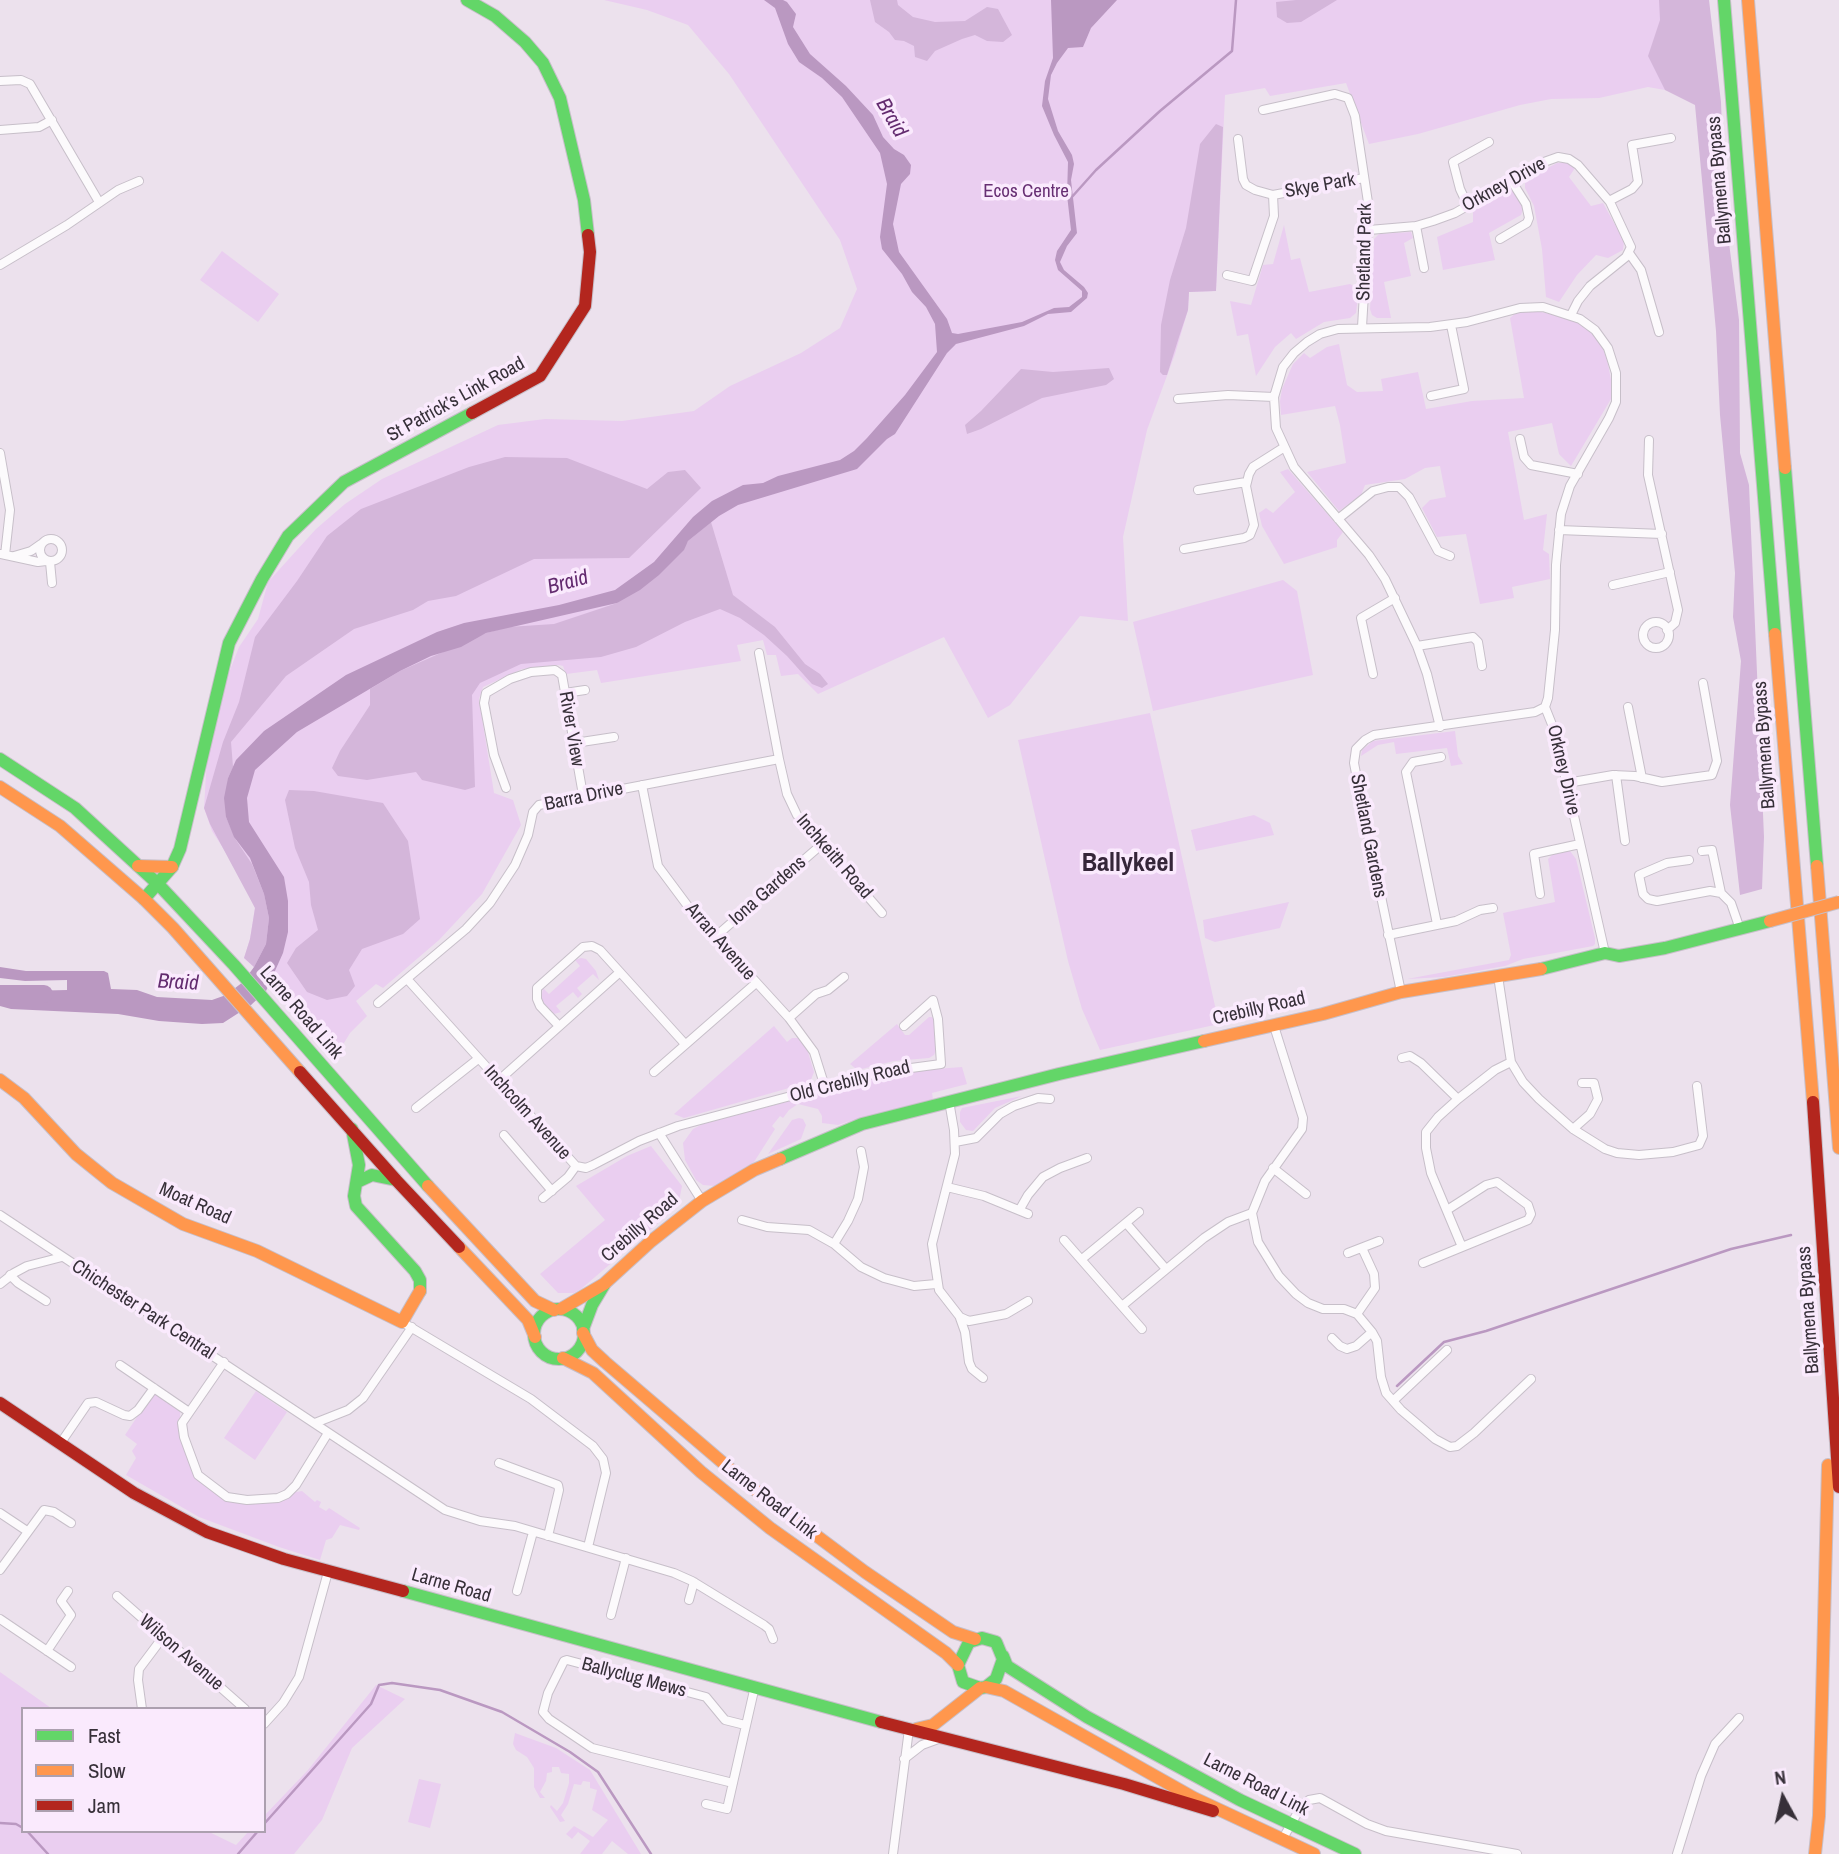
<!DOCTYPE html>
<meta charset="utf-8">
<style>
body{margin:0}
#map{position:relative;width:1839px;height:1854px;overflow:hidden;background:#ece1ed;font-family:"Archivo Narrow",sans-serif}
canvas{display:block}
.legend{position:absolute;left:21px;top:1707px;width:245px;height:126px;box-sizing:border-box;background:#faeafd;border:2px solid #aca0af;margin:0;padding:9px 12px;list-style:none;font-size:21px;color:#373039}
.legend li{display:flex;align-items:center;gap:14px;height:35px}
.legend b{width:35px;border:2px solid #aca0af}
.north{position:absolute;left:1748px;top:1763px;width:70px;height:70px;-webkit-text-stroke:5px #faeafd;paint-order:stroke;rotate:352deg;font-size:19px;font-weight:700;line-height:28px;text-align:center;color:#373039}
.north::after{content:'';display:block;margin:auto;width:24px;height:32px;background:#373039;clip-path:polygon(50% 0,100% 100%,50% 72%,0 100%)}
</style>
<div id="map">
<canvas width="1839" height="1854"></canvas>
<ul class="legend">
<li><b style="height:9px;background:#63d668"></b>Fast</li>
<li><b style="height:9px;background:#ff974d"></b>Slow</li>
<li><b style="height:9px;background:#b3261e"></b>Jam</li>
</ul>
<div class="north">N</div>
</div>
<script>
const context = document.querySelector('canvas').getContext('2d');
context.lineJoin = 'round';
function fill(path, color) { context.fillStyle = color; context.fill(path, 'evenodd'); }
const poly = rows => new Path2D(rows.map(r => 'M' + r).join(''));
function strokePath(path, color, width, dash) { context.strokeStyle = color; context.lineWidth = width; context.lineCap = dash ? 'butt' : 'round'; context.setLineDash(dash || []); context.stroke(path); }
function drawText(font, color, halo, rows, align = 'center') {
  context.font = font + ' "Archivo Narrow",sans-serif'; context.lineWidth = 7; context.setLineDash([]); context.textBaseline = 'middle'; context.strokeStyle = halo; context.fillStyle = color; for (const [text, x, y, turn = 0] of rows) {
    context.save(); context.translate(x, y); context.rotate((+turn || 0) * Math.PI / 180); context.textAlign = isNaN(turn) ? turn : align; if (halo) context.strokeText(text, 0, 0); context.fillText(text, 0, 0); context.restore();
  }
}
const green = poly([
 [604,0,1700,0,1693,95,1648,87,1599,98,1551,99,1520,105,1418,134,1369,144,1346,83,1270,96,1265,88,1225,95,1216,291,1189,292,1188,310,1175,354,1147,430,1123,537,1128,621,1080,616,1010,705,988,718,944,637,818,694,798,674,781,676,776,655,767,655,763,640,737,645,741,661,601,683,597,670,566,674,563,666,559,665,522,669,483,687,479,699,494,793,513,800,521,825,482,894,439,940,383,988,376,984,356,1001,367,1016,350,1033,341,1048,244,958,250,939,255,908,234,865,212,831,204,808,209,724,239,647,258,619,268,582,316,529,345,504,382,479,498,425,545,419,622,421,694,411,730,386,801,353,840,328,857,289,840,240,729,74,688,25,647,10],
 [1557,163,1568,163,1575,168,1569,177,1591,206,1603,203,1624,241,1623,250,1608,258,1596,255,1577,275,1559,302,1546,297,1542,249,1534,206,1525,188,1525,180],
 [1509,189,1514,190,1524,207,1521,215,1489,233,1495,260,1443,270,1437,237,1473,222,1473,210],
 [1284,225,1291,260,1300,258,1309,292,1350,284,1359,289,1356,313,1350,318,1324,322,1296,339,1291,333,1275,347,1256,376,1248,334,1237,336,1230,301,1251,305,1263,265,1273,264],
 [1411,232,1413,238,1404,243,1411,276,1384,282,1391,318,1377,318,1372,315,1370,309,1374,239,1379,234],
 [222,251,279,294,258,322,200,280],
 [1536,311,1570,318,1585,327,1595,337,1603,348,1608,364,1612,385,1611,399,1571,466,1559,454,1552,423,1508,432,1524,520,1547,514,1543,550,1549,554,1550,579,1512,587,1514,598,1480,604,1466,534,1437,537,1422,508,1430,500,1446,497,1440,466,1425,468,1405,479,1365,485,1361,495,1339,511,1307,472,1346,463,1340,425,1335,406,1281,415,1280,401,1282,389,1293,364,1304,353,1310,358,1327,347,1339,344,1347,385,1357,392,1383,391,1381,379,1418,372,1426,409,1472,401,1524,398,1510,318,1517,312],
 [1288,469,1343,532,1337,540,1337,547,1284,564,1262,526,1259,513,1266,508,1273,513,1295,492,1280,472],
 [1283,580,1297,591,1313,675,1153,711,1133,622],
 [1150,713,1219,1024,1100,1050,1082,1009,1068,961,1018,740],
 [1455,731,1458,756,1463,764,1451,766,1447,748,1396,754,1394,742,1378,745,1361,756,1362,750,1373,741],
 [1254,815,1270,823,1274,835,1196,851,1191,830],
 [1570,851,1576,859,1595,938,1595,944,1593,946,1523,959,1505,966,1444,977,1407,979,1509,960,1511,955,1503,913,1555,902,1548,859,1553,854],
 [1289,902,1280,928,1215,942,1205,938,1203,920],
 [581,958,586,959,596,971,599,980,593,974,577,988,582,994,578,998,573,992,556,1006,561,1012,554,1014,541,1000,543,988,549,994,580,966,575,960],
 [929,1017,932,1017,935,1021,936,1050,934,1055,929,1058,894,1061,862,1069,855,1068,850,1064,897,1024,905,1035,909,1035],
 [774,1026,787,1042,792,1038,798,1038,807,1049,814,1072,810,1082,684,1118,674,1114],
 [962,1067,967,1084,932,1093,933,1099,866,1116,838,1125,822,1123,822,1116,818,1109,798,1104,789,1110,783,1118,780,1116,772,1126,775,1129,754,1162,715,1186,703,1185,696,1180,685,1160,683,1143,693,1129,703,1124,872,1079,909,1071],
 [1022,1096,995,1108,973,1131,966,1130,960,1122,960,1112,962,1108],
 [799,1118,803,1119,806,1125,801,1139,768,1154,792,1120],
 [651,1146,682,1186,678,1206,581,1289,574,1293,558,1293,540,1274,605,1220,576,1186,627,1156],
 [256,1391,287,1412,255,1460,224,1438],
 [158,1393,180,1408,180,1425,195,1472,215,1493,247,1501,302,1491,315,1502,317,1500,321,1502,319,1507,326,1511,329,1508,360,1528,359,1530,340,1525,332,1538,326,1540,320,1560,279,1547,199,1517,126,1475,136,1458,132,1451,137,1444,125,1435,151,1396],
 [0,1672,51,1708,23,1709,23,1831,207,1831,236,1845,249,1831,264,1831,264,1816,308,1770,376,1685,405,1699,352,1748,322,1820,294,1854,0,1854],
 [515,1733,556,1748,590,1770,641,1854,628,1854,612,1841,602,1854,580,1854,590,1841,578,1832,572,1839,566,1834,574,1826,593,1837,608,1820,592,1810,597,1790,590,1788,590,1782,583,1781,581,1785,574,1784,568,1804,561,1815,565,1821,560,1822,550,1807,551,1805,557,1811,563,1803,569,1783,569,1774,561,1773,559,1767,552,1767,552,1772,547,1773,546,1781,540,1792,545,1798,540,1798,534,1787,534,1768,527,1757,516,1750,513,1744],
 [419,1779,441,1784,430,1828,408,1822]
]);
const forest = poly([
 [870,0,897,0,898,5,913,17,935,22,965,21,987,7,998,9,1012,35,1003,42,987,41,975,35,962,39,935,51,927,61,915,57,914,46,904,41,895,40,889,32,875,22],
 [1296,0,1337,0,1301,22,1287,23,1277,17,1276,2],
 [1659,0,1709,0,1721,102,1725,212,1739,320,1740,453,1749,485,1764,837,1762,889,1740,895,1730,805,1741,661,1733,617,1735,573,1720,415,1716,331,1695,105,1665,90,1648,56,1660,20],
 [1216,124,1223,127,1216,291,1189,292,1188,310,1179,337,1167,375,1163,375,1160,372,1161,325,1170,280,1186,228,1200,144],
 [1109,368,1114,379,1106,385,1042,398,981,429,967,434,965,425,981,411,1021,369,1053,372],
 [505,457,567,458,647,489,668,472,685,470,701,488,629,558,534,559,456,596,428,601,413,610,354,629,286,676,231,742,233,767,228,778,226,817,236,840,252,864,264,894,269,918,266,944,254,967,244,958,250,939,255,908,210,824,204,808,223,742,239,702,255,637,297,581,327,536,361,509,469,467],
 [711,522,733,595,775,627,805,664,820,674,828,684,822,688,812,684,787,656,764,635,740,618,720,609,685,622,636,647,601,657,521,664,480,683,472,695,475,787,465,790,422,780,416,772,367,780,338,776,332,768,340,751,370,705,370,689,400,671,486,633,508,627,554,624,617,603,683,550,688,541],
 [289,790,314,791,383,803,408,841,420,919,403,934,362,949,349,970,355,986,347,996,327,1000,307,992,287,963,296,948,318,930,311,905,309,882,295,848,285,800]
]);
const water = poly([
 [764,0,783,0,787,2,796,14,793,27,810,54,846,86,873,115,883,137,894,149,904,155,911,165,910,174,901,184,893,224,899,252,947,319,952,333,958,334,1022,322,1054,308,1069,307,1082,297,1082,291,1058,270,1055,260,1057,251,1071,230,1067,195,1068,162,1054,135,1042,106,1045,81,1053,58,1051,0,1117,0,1091,28,1083,47,1068,48,1057,63,1051,75,1048,99,1058,131,1072,155,1074,164,1071,180,1077,233,1067,246,1060,262,1064,270,1084,287,1088,293,1087,298,1071,312,1048,314,1024,326,956,344,947,353,895,434,887,439,857,469,738,505,719,516,688,541,684,550,659,575,640,590,617,603,486,633,461,647,431,656,400,671,297,732,255,770,247,798,249,822,284,877,288,901,288,932,283,953,266,991,251,1005,223,1023,202,1024,159,1021,118,1014,11,1009,0,1006,0,992,3,997,18,996,25,991,67,990,67,980,25,981,0,978,0,967,26,971,104,971,108,973,111,989,137,990,157,997,212,1000,226,995,243,982,254,967,266,944,269,918,264,894,250,858,234,837,226,817,224,798,228,778,236,760,264,731,346,675,437,632,464,623,559,605,615,590,654,562,693,517,712,501,743,485,763,483,778,476,840,460,854,451,867,438,905,395,937,352,935,324,926,307,912,292,902,274,882,249,880,237,887,184,880,153,842,97,822,78,799,62,788,44,775,8]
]);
const stream = poly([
 [1071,198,1096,170,1160,111,1232,51,1236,0],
 [1397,1386,1444,1342,1486,1331,1731,1249,1791,1235],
 [0,1823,16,1824,23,1828],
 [264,1824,371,1704,379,1685,392,1683,440,1690,502,1712,570,1752,598,1772,651,1854],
 [27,1831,48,1854],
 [238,1854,258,1831]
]);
const river = poly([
 [0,994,44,994]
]);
const street = poly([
 [0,81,21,80,30,84,99,202],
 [1263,110,1335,94,1348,98,1355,116,1369,209,1362,327],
 [0,130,39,127,52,120],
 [1238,139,1243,179,1246,185,1255,190,1273,195,1364,178],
 [1609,201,1632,189,1638,182,1632,145,1671,138],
 [1468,206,1460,189,1453,162,1489,142],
 [1416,226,1424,268],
 [1369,230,1416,226,1433,221,1455,213,1544,162,1558,157,1569,159,1578,165,1610,202,1631,247,1626,257,1590,286,1578,301,1571,315],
 [1500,239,1527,223,1529,218,1526,204,1511,180],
 [1629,253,1641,270,1659,332],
 [0,265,67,225,118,190,139,181],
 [1227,275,1252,281,1274,216,1273,195],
 [1431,396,1464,389,1451,325],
 [1178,399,1228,395,1274,397],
 [1520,439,1524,457,1531,465,1578,474],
 [1649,440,1648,475,1678,610,1675,623,1667,630],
 [0,453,10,510,5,555],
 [1198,490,1246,482],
 [1338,519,1373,491,1388,487,1399,487,1409,497,1438,551,1450,556],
 [1559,530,1662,534],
 '40 550a11 11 0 1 1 22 0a11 11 0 1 1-22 0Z',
 [1184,549,1244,538,1250,535,1254,525,1246,486,1249,474,1253,467,1283,448],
 [1,554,38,562,46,561],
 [14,556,31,551,41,544],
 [50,562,52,583],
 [1613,585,1670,572],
 '1643 635a13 13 0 1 1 26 0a13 13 0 1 1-26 0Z',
 [1417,646,1473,637,1478,642,1482,666],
 [1373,674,1361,618,1395,598],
 [565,693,585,690],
 [1545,707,1555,732,1605,953],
 [1628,707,1642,778],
 [1440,727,1427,674,1417,646,1385,579,1369,555,1294,467,1276,428,1274,397,1283,367,1294,353,1307,342,1320,334,1338,329,1430,327,1467,322,1520,308,1543,307,1580,319,1595,330,1608,348,1616,373,1616,402,1609,418,1570,486,1561,514,1556,565,1555,630,1548,698,1545,707],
 [575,743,614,737],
 [779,759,787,794,797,815,882,913],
 [1616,775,1625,841],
 [1567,783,1613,775,1635,776,1662,782,1712,775,1717,761,1703,683],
 [642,785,658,866,693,913,789,1018,814,1052,825,1087],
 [506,788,494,755,484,703,486,693,510,679,531,672,555,670,562,675,583,795],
 [1702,851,1712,850,1721,893],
 [1689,860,1667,863,1639,875,1643,894,1648,899,1657,901,1710,891,1721,893,1731,903,1740,929],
 [1540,894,1534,854,1580,844],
 [1437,924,1406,772,1413,762,1441,757],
 [1388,935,1456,921,1480,910,1493,908],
 [715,937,821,845],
 [1498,976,1511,1062,1523,1082,1539,1099,1573,1129,1605,1149,1617,1153,1639,1155,1673,1152,1699,1145,1703,1136,1697,1086],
 [408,980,576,1166],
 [1401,992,1364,815,1354,763,1356,749,1365,740,1374,735,1535,712,1545,707],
 [378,1003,466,929,490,903,515,865,528,835,533,812,539,805,779,759,759,653],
 [789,1018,816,994,828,990,844,977],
 [559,1026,540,1006,537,999,537,988,583,947,592,946,600,950,685,1044],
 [1274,1026,1303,1118,1302,1129,1265,1181,1252,1213,1258,1242,1279,1276,1296,1294,1308,1303,1323,1309,1344,1309,1357,1314,1372,1332,1377,1341,1381,1377,1386,1393,1401,1410,1435,1439,1450,1447,1457,1446,1474,1433,1531,1379],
 [1402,1058,1410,1056,1421,1063,1458,1099],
 [654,1072,756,983],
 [498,1081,620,972],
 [949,1101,954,1130,955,1154,932,1244,939,1290,960,1317,969,1321,1006,1314,1028,1301],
 [416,1108,478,1059],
 [1573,1129,1590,1114,1598,1099,1594,1083,1582,1083],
 [659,1133,702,1201],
 [504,1135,552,1191],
 [955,1142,976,1138,1000,1114,1014,1106,1038,1098,1050,1099],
 [576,1166,586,1168,593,1165,639,1141,678,1126,881,1072,941,1064,938,1019,933,1000,904,1026],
 [1273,1168,1306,1194],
 [947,1187,984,1196,1028,1214],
 [543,1198,568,1177,576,1166],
 [1020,1209,1028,1195,1043,1177,1060,1168,1087,1158],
 [0,1215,445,1510,480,1521,515,1526,674,1573,692,1581,764,1625,769,1629,773,1639],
 [742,1220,767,1227,809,1230,834,1244,861,1267,884,1278,914,1286,936,1284],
 [1126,1223,1166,1269],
 [1064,1240,1142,1329],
 [834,1244,848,1221,858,1199,864,1167,861,1151],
 [1462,1247,1431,1173,1426,1148,1426,1132,1438,1117,1458,1099,1495,1070,1511,1062],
 [1348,1253,1379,1241],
 [1082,1259,1139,1212],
 [1423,1263,1528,1220,1531,1214,1528,1205,1497,1182,1486,1185,1447,1210],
 [10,1275,18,1283,46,1301],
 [0,1284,14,1273,27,1266,62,1257],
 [1122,1306,1204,1238,1228,1222,1252,1213],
 [1357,1314,1375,1288,1374,1274,1362,1248],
 [960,1318,965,1332,969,1362,972,1369,983,1378],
 [402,1322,531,1399,593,1446,603,1459,606,1473,588,1547],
 [1332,1338,1340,1346,1347,1349,1356,1346,1372,1332],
 [224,1362,182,1423,184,1437,198,1475,227,1497,247,1500,278,1498,287,1494,296,1485,328,1433],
 [120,1365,189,1412],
 [1393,1401,1447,1350],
 [315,1423,348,1410,363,1398,412,1327],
 [60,1444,88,1403,96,1402,124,1415,130,1416,138,1410,154,1388],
 [499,1463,558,1485,559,1490,548,1536],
 [0,1513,27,1531],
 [0,1570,44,1510,54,1512,71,1523],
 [517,1591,533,1532],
 [117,1596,245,1709],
 [689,1600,694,1582],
 [611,1615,626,1558],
 [0,1619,71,1667],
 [47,1651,71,1615,61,1601,68,1591],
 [142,1709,138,1680,139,1669,163,1637],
 [264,1724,283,1703,299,1677,328,1572],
 [904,1759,922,1745,941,1738],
 [733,1783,592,1748,549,1719,543,1712,548,1693,564,1661,567,1660,706,1697,725,1720,745,1725],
 [706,1804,727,1809,755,1686],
 [1282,1840,1302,1805,1309,1800,1320,1798,1367,1824,1386,1831,1517,1854],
 [893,1854,909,1729],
 [1677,1854,1701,1776,1715,1744,1739,1718]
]);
const fast = poly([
 [467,0,495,16,525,42,543,63,560,98,584,200,588,235],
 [1724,0,1775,634],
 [1785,468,1817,866],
 [0,759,75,808,158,884,234,965,428,1186],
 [144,899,172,867,180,849,229,643,262,579,288,536,344,482,472,413],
 [1541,969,1605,953,1619,956,1665,948,1770,921],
 [352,1129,359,1165,354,1196,356,1206,415,1271,420,1280,420,1291],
 [780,1159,862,1124,1059,1074,1204,1041],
 [357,1182,372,1175,396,1180],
 '534 1334a25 25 0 1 1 50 0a25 25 0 1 1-50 0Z',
 [583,1329,592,1305,604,1285],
 [403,1591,881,1722],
 [982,1638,996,1642,1003,1659,996,1679,986,1687,980,1688,963,1682,958,1665,969,1642,982,1638],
 [1003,1656,1007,1666,1087,1717,1240,1800,1355,1854]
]);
const slow = poly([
 [1748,0,1785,468],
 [1775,634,1813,1102],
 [0,787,60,826,144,899,173,928,300,1072],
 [138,866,172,867],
 [1817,866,1839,1148],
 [1204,1041,1323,1014,1401,992,1541,969],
 [0,1080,24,1098,76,1154,112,1183,183,1224,257,1251,402,1322,420,1291],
 [428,1186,535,1301,554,1310],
 [459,1247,528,1320,535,1337],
 [561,1309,604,1284,650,1242,702,1201,754,1170,780,1159],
 [583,1333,592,1350,605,1362,750,1486,865,1572,953,1632,975,1639],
 [563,1358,593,1373,701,1472,770,1528,946,1653,958,1665],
 [986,1687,1004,1691,1194,1798,1314,1854],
 [916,1729,933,1725,980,1688],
 [1815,1854,1819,1816,1828,1465]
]);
const jam = poly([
 [472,413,540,376,585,306,590,252,588,235],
 [300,1072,396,1180,459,1247],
 [1813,1102,1839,1487],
 [0,1403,134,1493,207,1532,284,1559,403,1591],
 [881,1722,1124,1784,1213,1811]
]);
const slowBridge = poly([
 [1770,921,1839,902]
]);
const streetNames = [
 ["Ballymena Bypass",1720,180,-95],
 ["Orkney Drive",1504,185,-29],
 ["Skye Park",1320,186,-10],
 ["Shetland Park",1365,252,-89],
 ["St Patrick’s Link Road",456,400,-29],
 ["River View",571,729,80],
 ["Ballymena Bypass",1765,745,-94],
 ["Orkney Drive",1563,770,77],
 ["Barra Drive",584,797,-12],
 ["Shetland Gardens",1368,836,79],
 ["Inchkeith Road",834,857,49],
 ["Iona Gardens",768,891,-41],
 ["Arran Avenue",720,942,49],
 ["Crebilly Road",1259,1009,-13],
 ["Larne Road Link",301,1013,49],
 ["Old Crebilly Road",850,1082,-14],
 ["Inchcolm Avenue",527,1113,48],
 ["Moat Road",195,1204,24],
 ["Crebilly Road",640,1228,-41],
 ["Chichester Park Central",143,1310,33],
 ["Ballymena Bypass",1809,1310,-94],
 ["Larne Road Link",769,1500,38],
 ["Larne Road",451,1586,16],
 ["Wilson Avenue",181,1653,41],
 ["Ballyclug Mews",634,1678,15],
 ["Larne Road Link",1256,1785,27]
];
const parkNames = [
 ["Ecos Centre",1026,192]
];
const waterNames = [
 ["Braid",891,118,60],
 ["Braid",568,583,-15],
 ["Braid",178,983,3]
];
const districtNames = [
 ["Ballykeel",1128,864]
];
fill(green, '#eacef0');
fill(forest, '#d4b6da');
fill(water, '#ba98c1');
strokePath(stream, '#ba98c1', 2.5);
strokePath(river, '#ba98c1', 18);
strokePath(street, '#c7bfc9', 10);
strokePath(fast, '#c7bfc9', 14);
strokePath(slow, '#c7bfc9', 14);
strokePath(jam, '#c7bfc9', 14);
strokePath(street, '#fcfafc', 8);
strokePath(fast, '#63d668', 12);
strokePath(slow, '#ff974d', 12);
strokePath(jam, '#b3261e', 12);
strokePath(slowBridge, '#c7bfc9', 14, []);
strokePath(slowBridge, '#ff974d', 12);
drawText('19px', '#373039', '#faeafd', streetNames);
drawText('19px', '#672f73', '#faeafd', parkNames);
drawText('italic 21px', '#632b6f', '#faeafd', waterNames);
drawText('bold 26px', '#352639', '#faeafd', districtNames);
</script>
